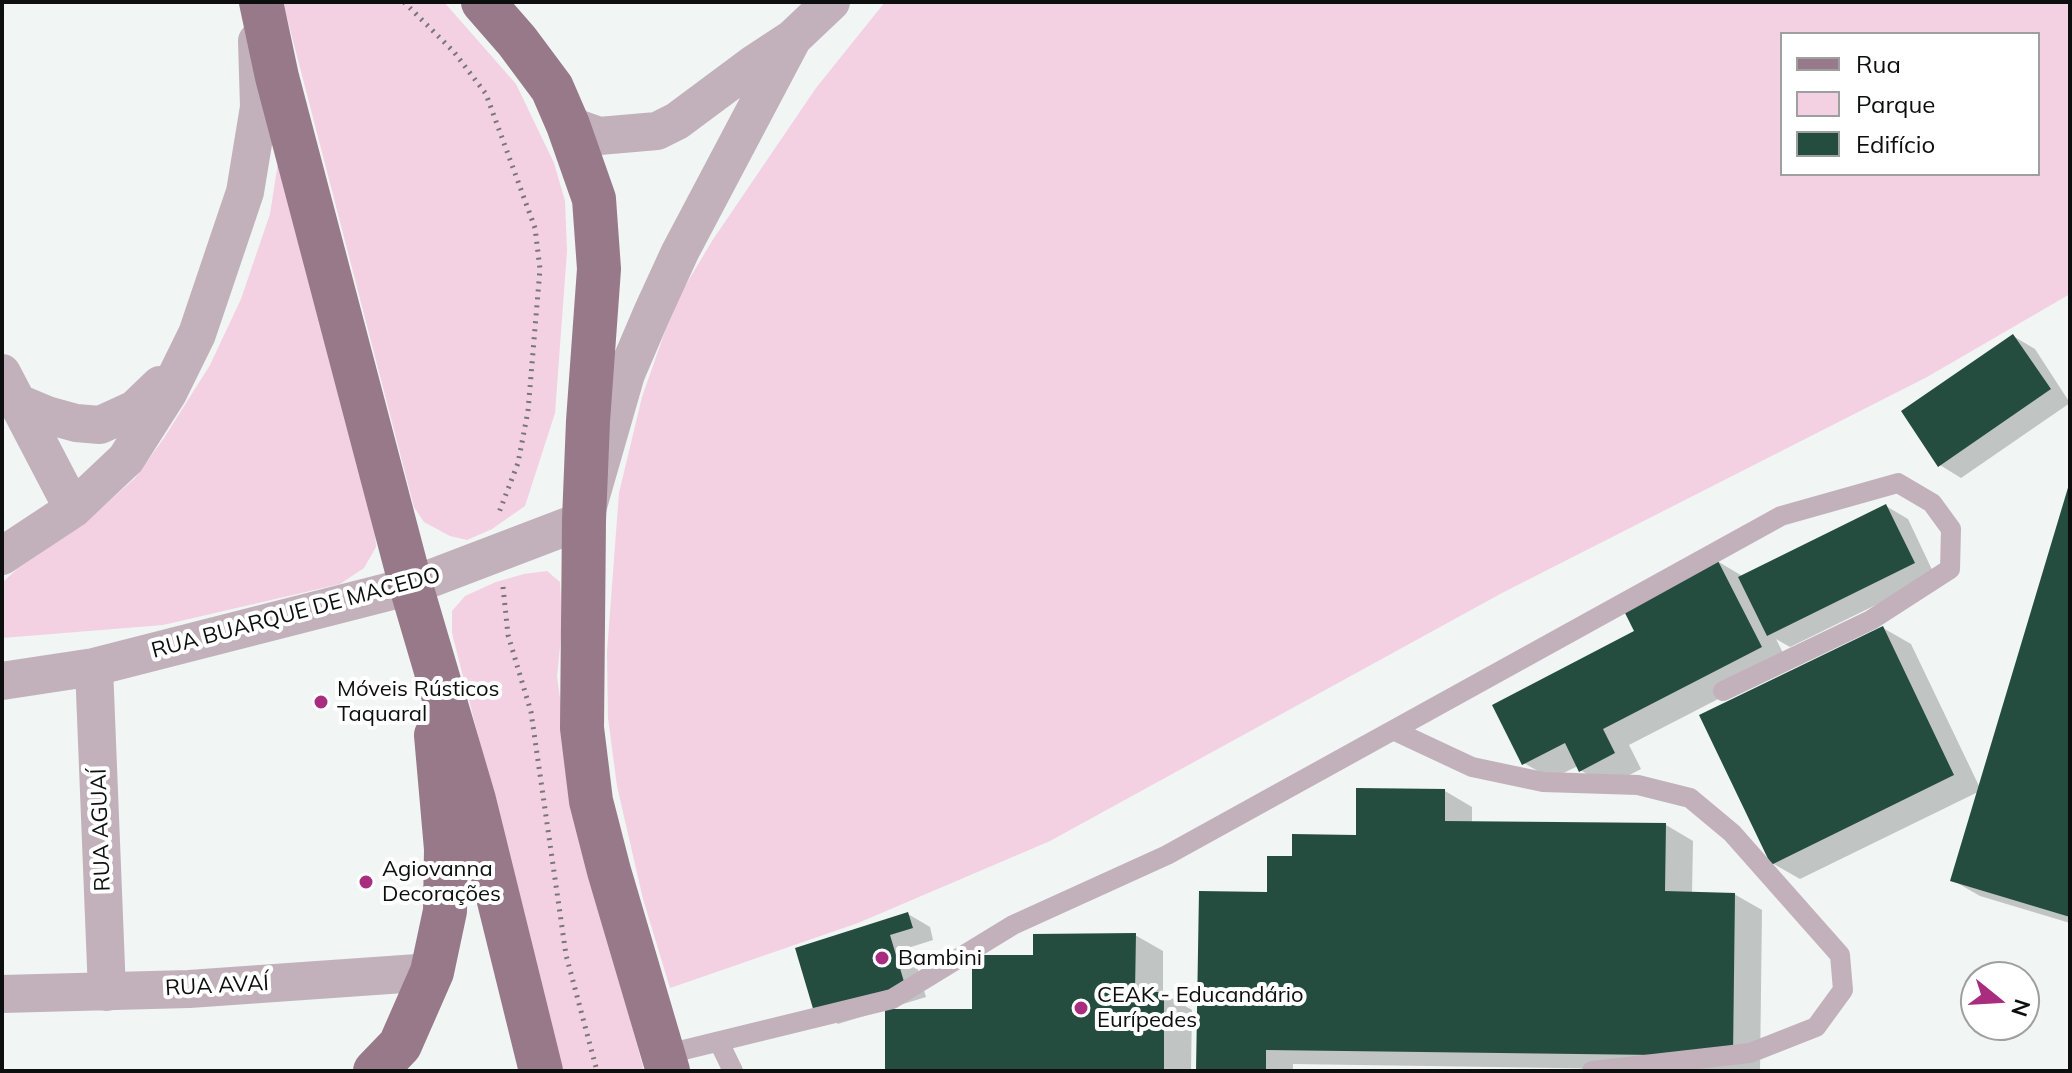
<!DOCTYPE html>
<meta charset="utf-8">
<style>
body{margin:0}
#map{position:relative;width:2072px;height:1073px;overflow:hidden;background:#f1f5f3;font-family:Mulish,sans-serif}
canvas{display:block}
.frame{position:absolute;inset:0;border:4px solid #0d0f0e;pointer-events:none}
.legend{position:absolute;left:1780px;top:32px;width:260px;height:144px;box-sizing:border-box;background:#fff;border:2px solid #9e9f9f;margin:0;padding:10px 14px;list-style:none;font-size:24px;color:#0d0f0e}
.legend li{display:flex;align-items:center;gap:16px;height:40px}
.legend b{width:40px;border:2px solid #9e9f9f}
.north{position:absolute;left:1960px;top:961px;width:80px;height:80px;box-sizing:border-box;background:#fff;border:2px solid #9e9f9f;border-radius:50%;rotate:108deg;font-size:22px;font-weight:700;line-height:32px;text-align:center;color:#0d0f0e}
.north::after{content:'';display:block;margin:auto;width:28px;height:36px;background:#a92d7f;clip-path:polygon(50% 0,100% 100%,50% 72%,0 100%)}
</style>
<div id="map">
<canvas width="2072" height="1073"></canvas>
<div class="frame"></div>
<ul class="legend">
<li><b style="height:10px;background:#977989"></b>Rua</li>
<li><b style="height:22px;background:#f3d0e2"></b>Parque</li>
<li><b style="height:22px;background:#244d40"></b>Edifício</li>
</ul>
<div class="north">N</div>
</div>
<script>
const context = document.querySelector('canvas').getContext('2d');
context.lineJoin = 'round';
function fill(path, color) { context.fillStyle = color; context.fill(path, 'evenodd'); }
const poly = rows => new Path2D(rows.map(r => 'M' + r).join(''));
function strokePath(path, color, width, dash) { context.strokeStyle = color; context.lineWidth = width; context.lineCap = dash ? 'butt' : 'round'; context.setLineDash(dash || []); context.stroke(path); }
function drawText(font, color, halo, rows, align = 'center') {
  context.font = font + ' Mulish,sans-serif'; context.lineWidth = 8; context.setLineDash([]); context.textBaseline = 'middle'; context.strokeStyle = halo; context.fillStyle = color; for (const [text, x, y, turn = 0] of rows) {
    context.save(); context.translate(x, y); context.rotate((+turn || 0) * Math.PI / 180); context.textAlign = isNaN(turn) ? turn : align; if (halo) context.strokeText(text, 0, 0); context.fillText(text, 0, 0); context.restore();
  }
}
const green = poly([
 [283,2,444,2,516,84,554,163,565,201,567,251,555,413,525,506,492,529,467,540,450,536,424,522,414,507],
 [885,2,2070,2,2070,294,1927,377,1502,593,1050,841,858,923,670,988,643,899,617,786,608,718,607,652,619,493,642,397,675,303,712,241,816,88],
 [1782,34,2038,34,2038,174,1782,174],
 [281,144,374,514,376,547,364,568,340,584,163,625,2,638,2,583,17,569,85,523,135,478,164,438,210,365,241,299,270,214],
 [547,571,560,582,562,626,557,677,578,823,644,1071,563,1071,452,633,452,611,465,596,496,582,524,574]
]);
const shadow = poly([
 [2013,336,2035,349,2070,403,1961,478,1940,465],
 [2070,486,2070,923,1980,896,1952,880,1978,792,1800,879,1772,863,1883,628,1911,644,1980,788],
 [1886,506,1908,519,1935,576,1790,647,1776,639,1788,663,1629,745,1641,769,1608,786,1580,770,1578,766,1551,779,1524,763,1637,632,1717,561,1744,577],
 [1445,791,1472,807,1472,823,1666,825,1693,841,1692,894,1734,894,1762,910,1760,1071,1293,1064,1293,1071,1198,1071,1269,894,1294,858,1358,837],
 [908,914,930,927,933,940,911,947,926,997,838,1024,816,1011],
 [1135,935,1163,951,1163,993,1192,1010,1191,1071,887,1071,974,1011,1035,956]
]);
const building = poly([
 [2013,334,2051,389,1938,467,1901,411],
 [2070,481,2070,917,1950,881],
 [1886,504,1915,563,1767,636,1738,577],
 [1717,559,1762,647,1603,729,1615,753,1579,772,1565,743,1522,765,1492,705,1634,631,1622,607],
 [1883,626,1954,775,1771,865,1699,715],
 [1356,788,1445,789,1445,821,1666,823,1665,891,1735,893,1733,1056,1266,1050,1266,1071,1196,1071,1199,891,1267,892,1267,856,1292,856,1292,834,1356,835],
 [908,912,913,928,890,935,905,985,814,1012,795,948],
 [1136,933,1135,992,1164,992,1164,1071,885,1071,885,1009,972,1009,972,955,1033,955,1033,934]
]);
const path = poly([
 [404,2,454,52,486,94,535,228,540,269,528,411,518,463,498,515],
 [503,587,508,635,531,712,566,955,597,1071]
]);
const lane = poly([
 [1395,731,1472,767,1543,782,1638,785,1690,798,1732,833,1840,955,1843,990,1816,1027,1750,1053,1592,1071],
 [719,1042,733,1071],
 [663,1055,892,999,1013,925,1167,855,1781,516,1898,483,1932,503,1951,529,1950,569,1871,620,1723,691]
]);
const street = poly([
 [568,125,599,136,657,131,677,121,755,63,793,38,831,2],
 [2,373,73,509],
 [16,402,47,415,76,423,100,425,135,409,160,385],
 [2,556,73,509,126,459,168,393,197,334,245,192,259,107,257,41],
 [94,667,107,992],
 [2,681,94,667,411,586,584,520,626,374,652,313,680,252,793,38],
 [2,994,189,989,432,972]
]);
const primary = poly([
 [261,2,277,77,411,586,474,800,541,1071],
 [483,2,517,41,552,88,568,125,594,199,599,269,588,421,584,520,582,728,591,801,609,871,668,1071],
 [375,1071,400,1045,432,972,445,911,446,849,436,735]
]);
const markers = [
 [321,702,8,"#a92d7f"],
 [366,882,8,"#a92d7f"],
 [882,958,8,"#a92d7f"],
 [1081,1008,8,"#a92d7f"]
];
const streetNames = [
 ["RUA BUARQUE DE MACEDO",296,613,-15],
 ["RUA AGUAÍ",101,830,-92],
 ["RUA AVAÍ",217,986,-3]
];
const poiNames = [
 ["Móveis Rústicos",337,689],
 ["Taquaral",337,714],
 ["Agiovanna",382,869],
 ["Decorações",382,894],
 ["Bambini",898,958],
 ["CEAK - Educandário",1097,995],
 ["Eurípedes",1097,1020]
];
fill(green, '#f3d0e2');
fill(shadow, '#0003');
fill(building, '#244d40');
strokePath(path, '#767877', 5, [2, 6]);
strokePath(lane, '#c2b1ba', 20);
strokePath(street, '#c2b1ba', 38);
strokePath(primary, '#977989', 44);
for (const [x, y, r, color] of markers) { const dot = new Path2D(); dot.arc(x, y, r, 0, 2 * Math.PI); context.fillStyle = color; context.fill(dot); strokePath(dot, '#fff', 3); }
drawText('22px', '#0d0f0e', '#fff', streetNames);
drawText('22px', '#0d0f0e', '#fff', poiNames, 'left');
</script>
